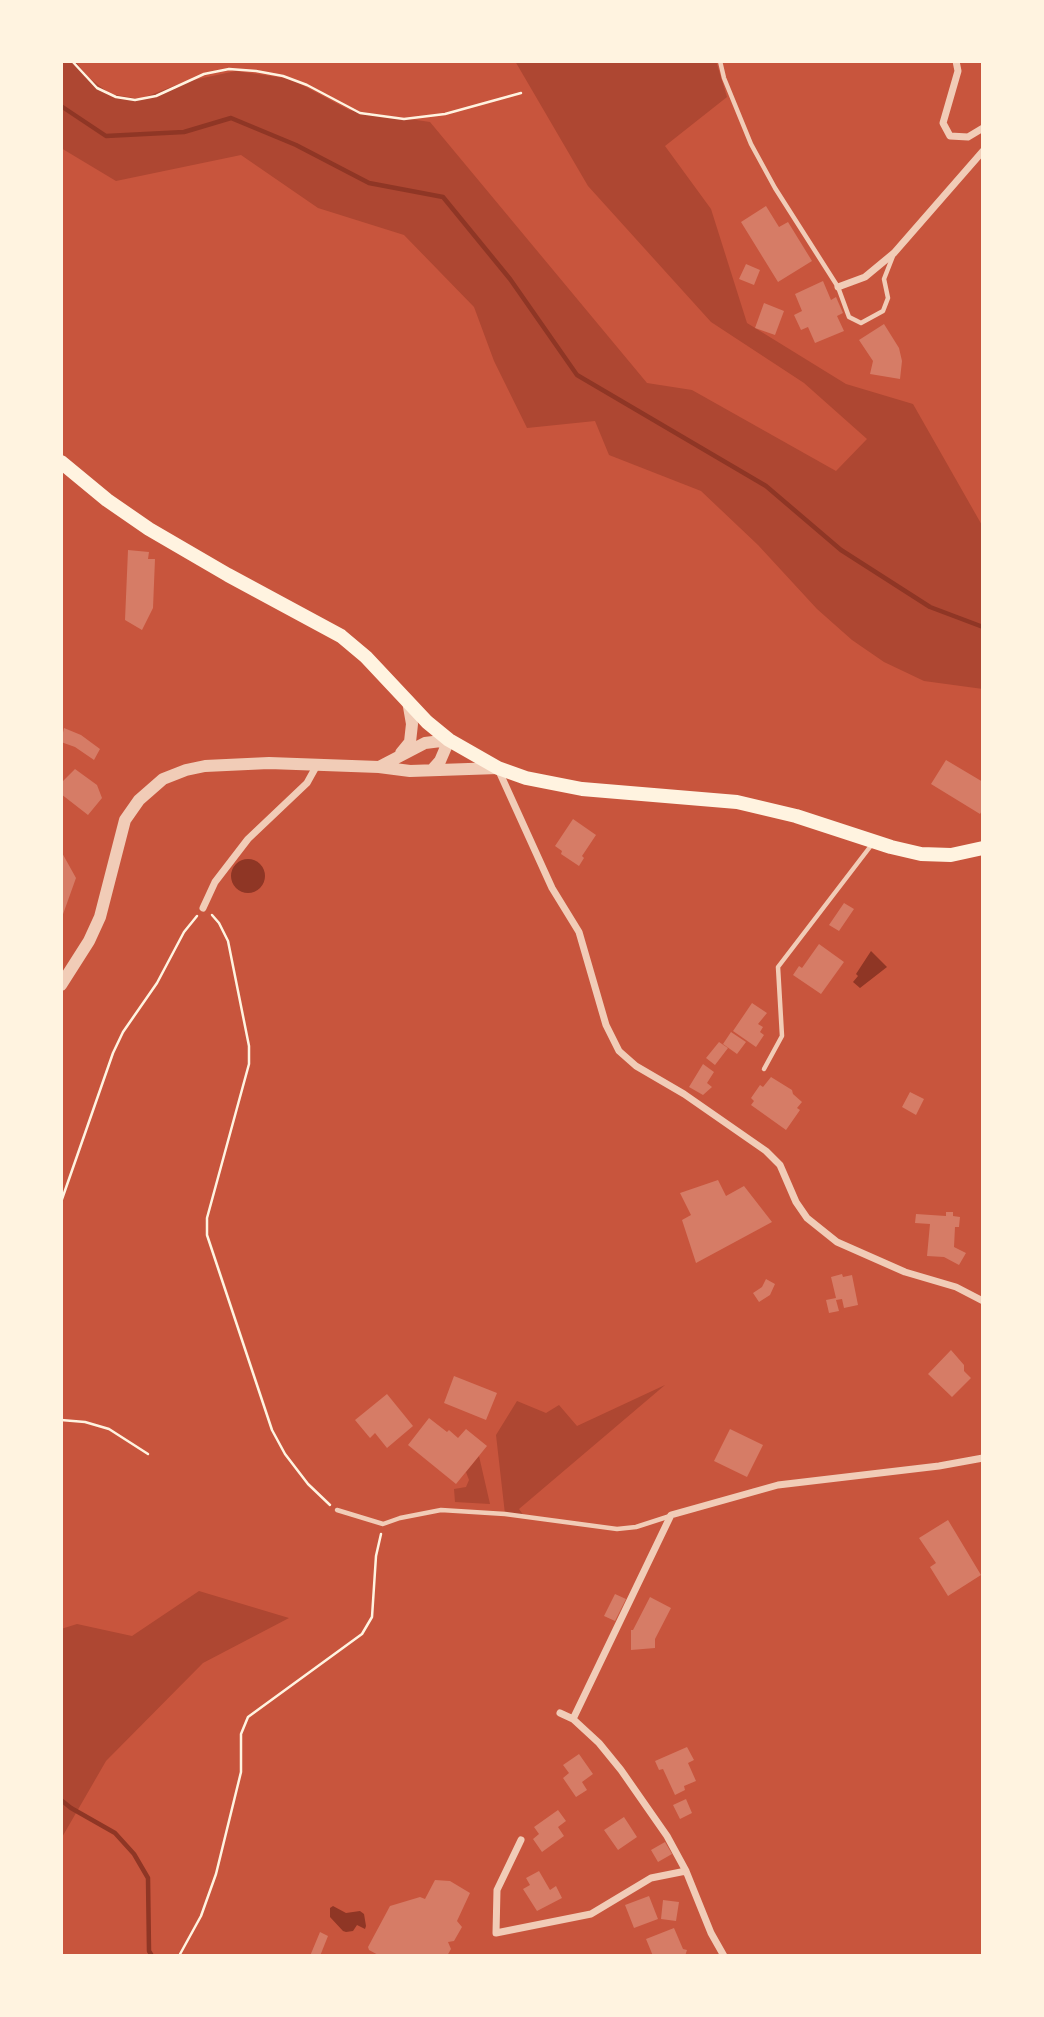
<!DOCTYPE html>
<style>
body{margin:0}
#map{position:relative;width:1044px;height:2017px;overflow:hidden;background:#c8553d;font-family:Karla,sans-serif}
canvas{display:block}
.frame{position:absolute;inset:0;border:63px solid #fff3e0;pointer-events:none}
</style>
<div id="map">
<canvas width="1044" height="2017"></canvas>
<div class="frame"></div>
</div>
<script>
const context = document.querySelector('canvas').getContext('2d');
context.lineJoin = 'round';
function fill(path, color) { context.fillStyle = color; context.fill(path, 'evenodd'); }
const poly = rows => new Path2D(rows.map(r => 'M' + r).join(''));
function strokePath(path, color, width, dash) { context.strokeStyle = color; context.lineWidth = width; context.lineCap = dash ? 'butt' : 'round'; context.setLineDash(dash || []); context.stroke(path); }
const green = poly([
 [61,61,75,61,88,77,110,94,140,99,184,82,236,71,291,79,349,110,430,122,647,383,692,390,836,471,867,439,804,383,711,322,588,186,515,61,716,61,727,97,665,146,711,209,747,323,846,384,913,404,983,527,983,689,924,681,884,662,852,640,817,609,758,545,701,491,609,455,595,421,527,428,494,361,474,307,404,235,318,208,241,155,116,181,61,148],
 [665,1385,519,1509,524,1516,505,1514,496,1435,517,1401,546,1413,559,1405,577,1426],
 [479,1456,490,1504,455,1502,454,1489,466,1487,469,1480,466,1472],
 [199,1591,289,1618,203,1663,106,1761,61,1839,61,1629,77,1624,132,1636]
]);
const water = poly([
 '231 876a17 17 0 1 1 34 0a17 17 0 1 1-34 0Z',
 [871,951,887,967,860,988,853,982,858,976,856,974],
 [333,1906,346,1913,360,1911,364,1914,366,1926,365,1929,357,1925,353,1931,346,1932,343,1931,330,1917,330,1908]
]);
const stream = poly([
 [61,106,106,136,184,132,231,118,296,145,369,183,443,197,510,279,577,375,766,486,841,550,930,607,983,627],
 [61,1800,71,1808,115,1833,134,1854,148,1878,149,1951,152,1956]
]);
const building = poly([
 [766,206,779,227,788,222,812,261,778,282,741,222],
 [746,264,760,270,754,285,739,279],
 [823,281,831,300,836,297,843,313,837,316,844,331,815,343,808,327,801,330,794,315,802,311,795,294],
 [764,303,784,311,775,335,755,328],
 [884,324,899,348,902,361,900,379,870,374,873,361,859,340],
 [128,550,149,552,148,559,155,559,153,608,142,630,125,620],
 [64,728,81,735,100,749,94,760,75,747,61,742],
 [946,760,983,782,983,809,980,814,931,784],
 [75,769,97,785,102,798,88,815,61,794,61,783],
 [573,819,596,835,582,856,584,858,579,866,561,854,562,851,555,846],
 [61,851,76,878,62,917,61,917],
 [844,903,854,909,839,931,829,925],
 [819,944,844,962,821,994,793,975,799,966,802,968],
 [752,1003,767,1013,758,1024,763,1027,760,1032,764,1035,756,1047,733,1031],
 [731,1032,746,1042,737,1054,723,1044],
 [719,1042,728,1048,715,1065,706,1058],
 [703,1064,714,1072,707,1083,712,1087,703,1095,689,1087],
 [771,1077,792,1090,793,1094,802,1102,797,1108,800,1110,786,1130,751,1105,754,1101,751,1098,760,1085,763,1087],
 [910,1092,924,1099,916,1115,902,1107],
 [718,1180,726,1196,744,1186,772,1222,696,1263,682,1220,691,1215,680,1193],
 [946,1212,953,1212,953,1216,960,1217,959,1227,955,1227,954,1247,966,1253,959,1265,944,1257,927,1256,930,1224,915,1223,916,1214,946,1216],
 [842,1274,843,1277,852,1275,858,1305,844,1308,842,1299,836,1300,839,1311,829,1313,826,1300,836,1298,831,1277],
 [766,1279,775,1284,770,1295,759,1302,753,1293,762,1287],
 [951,1350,964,1365,964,1371,971,1378,952,1397,928,1374],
 [454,1376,497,1393,486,1420,444,1403],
 [387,1394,413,1426,387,1448,375,1433,370,1438,355,1420],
 [429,1418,447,1432,449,1430,458,1438,466,1429,487,1446,456,1484,408,1445],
 [730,1429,763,1445,747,1477,714,1461],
 [948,1520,981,1575,948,1596,930,1567,936,1563,919,1538],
 [615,1594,626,1599,615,1621,604,1616],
 [650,1597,671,1608,655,1639,655,1648,631,1650,631,1630,633,1630],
 [687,1747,694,1760,688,1763,696,1781,684,1786,685,1790,675,1795,663,1769,659,1770,655,1761],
 [579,1754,593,1774,582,1782,587,1790,576,1797,563,1778,569,1773,563,1765],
 [686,1799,692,1813,680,1819,673,1805],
 [558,1810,566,1821,558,1827,564,1836,542,1852,533,1839,539,1834,534,1827],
 [624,1817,637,1837,618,1850,604,1830],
 [665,1842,672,1854,658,1862,651,1850],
 [539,1871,550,1890,556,1886,562,1898,537,1911,523,1889,530,1885,526,1878],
 [435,1880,450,1881,470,1893,457,1921,462,1927,454,1941,448,1942,451,1949,447,1956,380,1956,369,1950,368,1947,390,1906,420,1897,425,1899],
 [649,1896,658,1919,634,1928,625,1905],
 [663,1900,679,1902,676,1921,661,1919],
 [674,1928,683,1949,687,1950,685,1956,653,1956,646,1939],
 [320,1932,328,1936,320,1956,310,1956]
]);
const path = poly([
 [72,61,97,88,116,97,135,100,156,96,204,74,229,69,256,71,283,76,307,85,360,113,404,119,445,114,521,93],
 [212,915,219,923,228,941,249,1046,249,1064,207,1218,207,1235,272,1430,285,1454,308,1484,330,1505],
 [61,1202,113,1053,123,1032,157,983,184,932,197,916],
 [61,1420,85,1422,109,1429,148,1454],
 [179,1956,201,1916,216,1874,241,1772,241,1734,248,1717,362,1634,372,1617,376,1556,381,1534]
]);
const service = poly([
 [720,61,724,78,751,144,775,188,838,287,849,317,861,323,883,311,888,298,884,279,893,256],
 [764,1069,782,1036,778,967,873,843],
 [337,1510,383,1524,400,1518,441,1510,505,1514,617,1529,636,1527,670,1516]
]);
const minor = poly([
 [956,61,958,71,943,123,950,136,968,137,983,128],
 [838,287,865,277,894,253,983,151],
 [498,769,552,888,579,932,606,1025,619,1051,636,1066,684,1094,766,1151,780,1165,796,1202,807,1218,837,1242,905,1272,956,1287,983,1301],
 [203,908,215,882,248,839,307,783,317,765],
 [560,1713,573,1719,599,1743,621,1770,667,1836,686,1871,711,1933,724,1956],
 [573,1719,671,1515,778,1485,939,1466,983,1458],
 [521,1840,497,1890,496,1933,591,1914,651,1878,686,1871]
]);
const tertiary = poly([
 [401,753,410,742,412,724,408,701],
 [379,767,425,743,449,740,440,761,432,770],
 [61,985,89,941,100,917,125,820,139,800,163,779,186,770,205,766,269,763,379,767,410,771,498,768]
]);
const secondary = poly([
 [61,462,107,500,149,529,228,575,341,636,366,657,427,722,449,740,498,768,526,778,582,789,737,802,796,816,891,847,921,854,951,855,983,848]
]);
fill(green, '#ae4732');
fill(water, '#8f3625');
strokePath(stream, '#8f3625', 4.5);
fill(building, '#d67c66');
strokePath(path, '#fff3e0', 2.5);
strokePath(service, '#f1ccb7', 4.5);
strokePath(minor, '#f1ccb7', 7);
strokePath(tertiary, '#f1ccb7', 12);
strokePath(secondary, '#fff3e0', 14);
</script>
